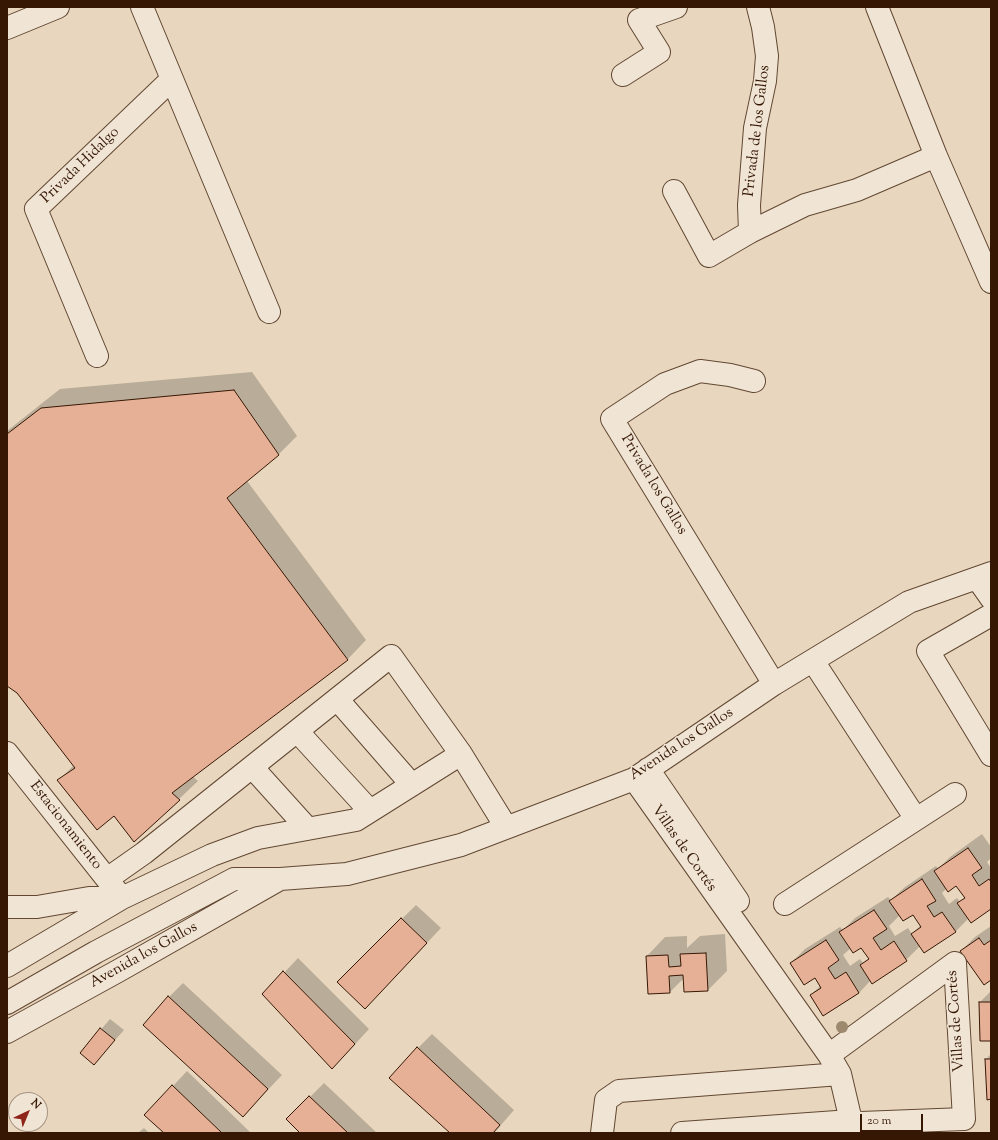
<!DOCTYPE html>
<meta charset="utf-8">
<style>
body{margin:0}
#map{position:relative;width:998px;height:1140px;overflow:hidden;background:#e8d7be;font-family:"Sorts Mill Goudy",serif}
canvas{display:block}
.frame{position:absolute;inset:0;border:8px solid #361704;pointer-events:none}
.north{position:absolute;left:8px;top:1092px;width:40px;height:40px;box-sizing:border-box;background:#f0e5d5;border:1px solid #a69381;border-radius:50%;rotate:44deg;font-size:11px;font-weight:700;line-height:16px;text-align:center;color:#361704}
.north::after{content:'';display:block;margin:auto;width:14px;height:18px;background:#8f2418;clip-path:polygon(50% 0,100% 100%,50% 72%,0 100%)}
.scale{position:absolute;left:860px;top:1114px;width:63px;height:18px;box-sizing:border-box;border:2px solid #361704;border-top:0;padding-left:5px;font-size:12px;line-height:14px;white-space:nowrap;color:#361704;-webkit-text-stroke:3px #f0e5d5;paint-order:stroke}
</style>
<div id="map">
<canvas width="998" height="1140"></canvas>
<div class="frame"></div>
<div class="north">N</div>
<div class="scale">20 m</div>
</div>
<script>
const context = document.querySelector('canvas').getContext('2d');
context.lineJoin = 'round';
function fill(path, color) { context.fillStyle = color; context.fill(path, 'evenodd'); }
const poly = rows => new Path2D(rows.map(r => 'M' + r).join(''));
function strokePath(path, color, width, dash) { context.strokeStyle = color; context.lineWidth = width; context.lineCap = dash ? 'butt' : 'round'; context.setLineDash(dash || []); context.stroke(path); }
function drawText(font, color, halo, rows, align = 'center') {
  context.font = font + ' "Sorts Mill Goudy",serif'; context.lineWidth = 3; context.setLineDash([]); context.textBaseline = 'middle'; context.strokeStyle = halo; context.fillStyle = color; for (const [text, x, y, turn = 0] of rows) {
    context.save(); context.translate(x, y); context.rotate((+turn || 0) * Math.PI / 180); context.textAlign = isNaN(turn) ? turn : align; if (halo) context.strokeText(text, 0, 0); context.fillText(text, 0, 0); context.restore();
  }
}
const shadow = poly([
 [252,372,297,436,279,454,247,481,366,640,348,659,192,776,198,781,179,799,114,814,59,780,74,765,17,693,7,684,7,431,60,389],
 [982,834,991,847,991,858,987,862,991,868,991,907,969,918,956,931,924,952,920,946,906,960,871,980,859,993,811,995,821,985,815,977,791,963,805,949,840,927,843,930,855,918,888,897,891,900,905,887,936,866,938,869,950,857],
 [957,885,965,897,960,902,957,898,949,904,942,893,947,888],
 [913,914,921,925,912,934,908,928,895,936,889,926,900,915],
 [861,947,869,958,863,963,860,959,850,966,843,955,851,948],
 [416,905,441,928,380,993,338,982],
 [991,926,991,979,961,951,975,937],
 [725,934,727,971,708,990,684,978,670,992,647,956,665,937,687,936,687,948,700,936],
 [298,958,369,1029,346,1054,264,994],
 [183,983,282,1075,243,1116,169,997],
 [991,991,991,1040,980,1002],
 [110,1019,124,1030,94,1064,81,1053],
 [432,1034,514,1110,494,1133,452,1133,418,1048],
 [991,1054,991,1098,986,1059],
 [187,1071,251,1133,165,1133,146,1115],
 [324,1083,377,1133,302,1133,310,1097],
 [144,1128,149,1133,138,1133]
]);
const building = poly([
 [234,390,279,455,227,498,348,660,172,793,180,800,134,842,114,816,97,830,57,780,75,768,17,693,7,686,7,434,41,408,234,390],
 [968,848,982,868,972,875,979,886,989,879,991,882,991,909,971,923,957,903,965,898,956,886,948,892,934,871,968,848],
 [922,879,936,901,927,906,934,917,942,912,956,932,924,953,911,934,921,927,913,915,903,921,889,901,922,879],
 [874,910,887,929,873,938,881,950,894,941,907,961,872,984,860,965,869,959,861,948,853,953,839,932,874,910],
 [401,918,427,943,365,1009,337,982,401,918],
 [979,938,984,945,991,940,991,980,984,985,960,951,979,938],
 [826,940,839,960,828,968,835,979,846,972,859,993,823,1016,810,995,821,988,815,978,804,985,790,963,826,940],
 [706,953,708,991,684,992,683,975,669,976,670,993,648,994,646,956,668,955,669,967,681,966,680,954,706,953],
 [283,971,355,1044,332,1069,262,994,283,971],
 [168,996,268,1089,243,1117,143,1025,168,996],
 [979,1002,991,1002,991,1041,980,1041,979,1002],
 [100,1028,115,1040,94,1065,80,1053,100,1028],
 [417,1047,500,1125,493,1133,450,1133,389,1078,417,1047],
 [985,1059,991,1059,991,1099,987,1100,985,1059],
 [172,1085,222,1133,164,1133,144,1115,172,1085],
 [309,1096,348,1133,300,1133,286,1119,309,1096]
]);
const minor = poly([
 [142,7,269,312],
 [877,7,936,156,991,282],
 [7,28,58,7],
 [623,75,659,52,639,20,676,7],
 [674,191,709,256,750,232,805,205,857,190,936,156],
 [750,232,749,205,755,128,765,81,767,56,763,27,758,7],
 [97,356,36,209,171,80],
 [754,381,730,375,700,371,665,384,612,419,774,684],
 [977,578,991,598],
 [991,615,928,651,991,755],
 [813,661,916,819],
 [337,699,412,785],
 [297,731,370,811],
 [7,753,122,898,7,966],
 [252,767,308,829],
 [648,769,738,901],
 [634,779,829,1055,840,1074,851,1121,852,1133],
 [107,879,144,853,391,656,461,754],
 [785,904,955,794],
 [7,907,37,907,89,898,122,898,212,855,258,838,356,820,461,754,506,827],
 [7,1003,96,952,234,879,280,879,347,874,461,845,634,779,774,684,909,602,991,573],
 [7,1032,118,971,280,879],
 [829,1055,955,963],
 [602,1133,606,1100,619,1091,840,1074],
 [682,1133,851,1121,861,1123,964,1119,955,963]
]);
const trees = [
 [842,1027]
];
const streetNames = [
 ["Privada de los Gallos",758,131,-83],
 ["Privada Hidalgo",81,166,-44],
 ["Privada los Gallos",653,485,59],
 ["Avenida los Gallos",682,745,-33],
 ["Estacionamiento",65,826,52],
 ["Villas de Cortés",683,849,55],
 ["Avenida los Gallos",144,956,-29],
 ["Villas de Cortés",957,1021,-94]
];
fill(shadow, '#0003');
fill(building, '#e6b096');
strokePath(building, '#361704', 1);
strokePath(minor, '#624732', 24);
strokePath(minor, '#f0e5d5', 22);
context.fillStyle = '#9c896e';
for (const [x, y] of trees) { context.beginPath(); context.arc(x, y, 6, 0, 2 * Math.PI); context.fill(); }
drawText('15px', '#361704', '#f0e5d5', streetNames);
</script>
